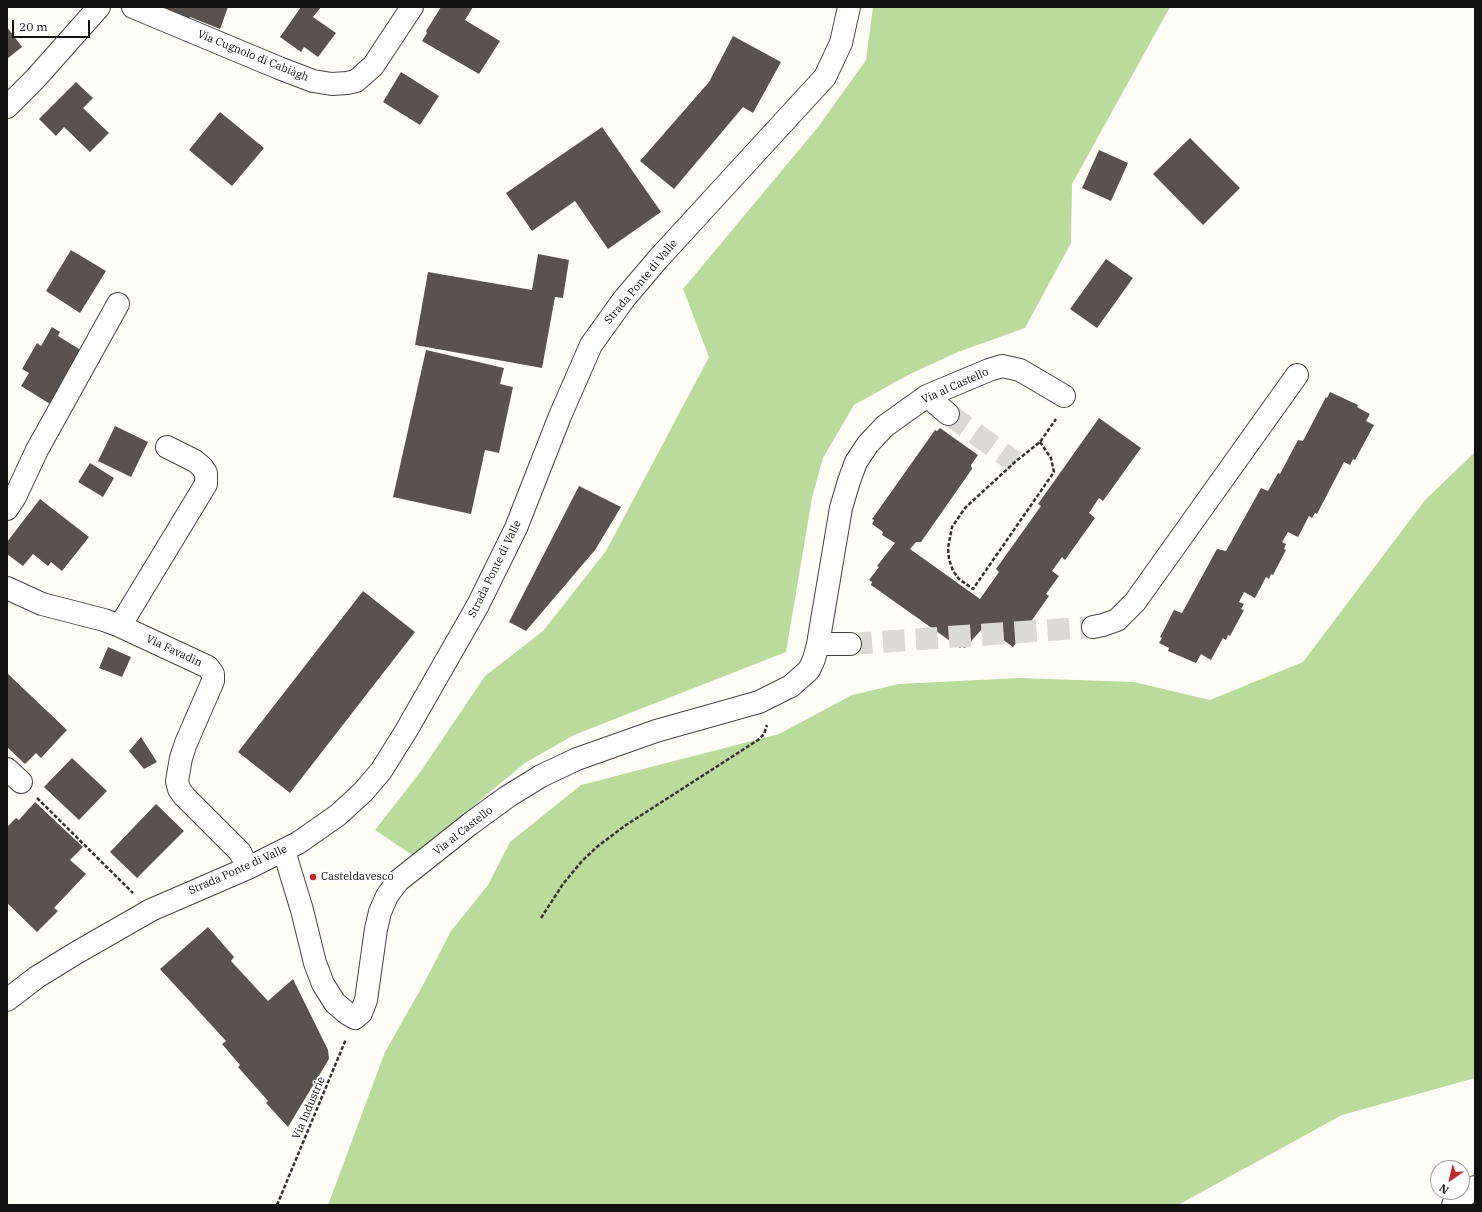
<!DOCTYPE html>
<meta charset="utf-8">
<style>
body{margin:0}
#map{position:relative;width:1482px;height:1212px;overflow:hidden;background:#fffdf5;font-family:"IBM Plex Serif",serif}
canvas{display:block}
.frame{position:absolute;inset:0;border:8px solid #111;pointer-events:none}
.north{position:absolute;left:1430px;top:1160px;width:40px;height:40px;box-sizing:border-box;background:#fff;border:1px solid #a0a0a0;border-radius:50%;rotate:214deg;font-size:11px;font-weight:700;line-height:16px;text-align:center;color:#111}
.north::after{content:'';display:block;margin:auto;width:14px;height:18px;background:#c4262e;clip-path:polygon(50% 0,100% 100%,50% 72%,0 100%)}
.scale{position:absolute;left:12px;top:20px;width:78px;height:18px;box-sizing:border-box;border:2px solid #111;border-top:0;padding-left:5px;font-size:12px;line-height:14px;white-space:nowrap;color:#111;-webkit-text-stroke:3px #fff;paint-order:stroke}
</style>
<div id="map">
<canvas width="1482" height="1212"></canvas>
<div class="frame"></div>
<div class="north">N</div>
<div class="scale">20 m</div>
</div>
<script>
const context = document.querySelector('canvas').getContext('2d');
context.lineJoin = 'round';
function fill(path, color) { context.fillStyle = color; context.fill(path, 'evenodd'); }
const poly = rows => new Path2D(rows.map(r => 'M' + r).join(''));
function strokePath(path, color, width, dash) { context.strokeStyle = color; context.lineWidth = width; context.lineCap = dash ? 'butt' : 'round'; context.setLineDash(dash || []); context.stroke(path); }
function drawText(font, color, halo, rows, align = 'center') {
  context.font = font + ' "IBM Plex Serif",serif'; context.lineWidth = 4; context.setLineDash([]); context.textBaseline = 'middle'; context.strokeStyle = halo; context.fillStyle = color; for (const [text, x, y, turn = 0] of rows) {
    context.save(); context.translate(x, y); context.rotate((+turn || 0) * Math.PI / 180); context.textAlign = isNaN(turn) ? turn : align; if (halo) context.strokeText(text, 0, 0); context.fillText(text, 0, 0); context.restore();
  }
}
const forest = poly([
 [873,7,1170,7,1072,184,1071,243,1025,328,958,352,908,375,854,405,823,458,812,498,786,652,574,735,525,763,485,796,418,859,375,830,421,771,485,676,543,631,606,551,709,357,683,289,818,127,866,60],
 [1475,452,1475,1078,1342,1115,1178,1205,328,1205,385,1052,423,985,451,931,488,885,510,842,581,785,779,734,852,695,899,684,1019,678,1134,682,1210,700,1303,662,1425,500]
]);
const building = poly([
 [164,7,228,7,220,29,190,17,189,19,163,9],
 [301,7,321,7,313,17,336,33,318,57,304,47,301,52,280,37],
 [441,7,473,7,465,20,500,41,479,74,422,41,427,33,426,31],
 [7,27,22,47,7,59],
 [733,36,781,62,753,113,743,107,674,189,640,161,709,82],
 [401,72,439,96,420,125,383,102],
 [76,82,93,98,83,108,109,133,90,152,64,127,56,136,39,119],
 [220,112,264,148,232,186,189,150],
 [602,127,661,212,608,249,575,201,532,231,506,193],
 [1190,138,1240,188,1203,225,1153,174],
 [1099,150,1128,163,1111,201,1082,188],
 [71,250,106,271,80,313,46,291],
 [538,254,569,260,563,298,555,297,542,368,415,345,428,272,532,290],
 [1106,259,1133,278,1097,328,1070,309],
 [52,327,60,332,58,336,84,352,55,407,21,386,29,373,22,369,37,343,41,346],
 [426,350,504,368,500,384,513,387,499,453,485,450,471,514,393,497],
 [1330,392,1358,405,1357,407,1370,414,1366,421,1374,425,1355,460,1353,459,1350,465,1344,462,1317,514,1315,513,1312,518,1309,516,1298,537,1288,532,1282,542,1286,544,1284,549,1286,550,1273,575,1271,574,1269,579,1266,577,1255,598,1244,592,1239,602,1244,604,1241,609,1244,610,1230,636,1228,635,1226,640,1223,638,1211,660,1201,654,1196,663,1168,651,1169,648,1159,643,1162,638,1160,637,1174,610,1182,613,1217,549,1226,551,1261,488,1268,491,1278,473,1280,474,1298,440,1303,441,1326,397,1327,398],
 [1099,418,1141,448,1103,501,1099,498,1089,513,1095,518,1065,560,1062,557,1052,571,1059,576,1046,594,1049,596,1013,647,999,637,997,640,982,629,965,648,962,646,960,648,871,585,872,582,869,580,879,567,877,566,895,543,882,535,883,532,872,524,874,520,872,519,935,430,937,431,940,428,978,455,971,465,972,469,921,542,916,542,910,549,980,599,999,572,996,569,1041,506,1038,504],
 [115,426,148,442,131,477,98,461],
 [90,463,114,478,103,497,78,482],
 [579,486,621,507,595,550,526,631,509,622],
 [40,499,89,537,62,571,51,562,48,566,33,554,23,566,7,554,7,542],
 [363,591,415,632,290,793,238,752],
 [108,647,131,657,122,677,99,668],
 [7,673,67,730,41,758,36,753,25,764,7,747],
 [141,737,157,762,144,769,129,751],
 [72,758,107,791,79,820,44,787],
 [35,802,83,847,70,860,86,874,54,908,58,911,37,932,7,903,7,827,16,818,19,820],
 [156,804,184,831,137,878,110,852],
 [208,927,234,957,231,961,268,1001,293,979,328,1050,329,1059,288,1127,266,1103,268,1101,238,1067,240,1065,222,1044,226,1041,160,969]
]);
const minorTunnel = poly([
 [948,414,1015,462],
 [850,644,1093,627]
]);
const path = poly([
 [1040,442,1051,458,1054,472,973,589,959,579,953,571,949,559,948,548,952,527,965,508,1015,462,1040,442,1056,419],
 [37,798,133,893],
 [541,918,563,884,582,861,598,846,626,825,758,740,764,734,767,725],
 [277,1205,346,1039]
]);
const minor = poly([
 [133,7,279,68,313,81,332,84,347,83,356,81,364,74,373,66,412,7],
 [7,107,36,78,99,7],
 [927,396,948,414],
 [7,509,15,497,37,450,118,304],
 [7,588,42,604,104,620,120,626,208,667,213,674,213,681,186,743,181,758,177,781,179,789,184,796,240,852,248,868],
 [120,626,206,484,206,473,202,467,195,461,167,447],
 [1093,627,1103,625,1117,620,1135,602,1297,375],
 [818,644,850,644],
 [7,769,21,782],
 [284,851,302,910,315,963,323,984,335,1003,348,1014,355,1018,361,1013,366,1000,376,929,380,912,387,896,398,881,470,824,507,797,541,776,577,759,656,731,759,702,791,686,809,670,814,659,818,644,841,508,849,481,856,462,868,444,885,426,927,396,989,370,1002,366,1020,370,1064,396],
 [7,1000,37,977,76,953,151,910,248,868,298,843,338,815,363,792,381,771,406,731,478,605,516,528,560,416,591,345,624,299,658,259,825,77,841,43,849,7],
 [1453,1205,1475,1187]
]);
const markers = [
 [313,877,4,"#c4262e"]
];
const streetNames = [
 ["Via Cugnolo di Cabiàgh",253,56,22],
 ["Strada Ponte di Valle",641,282,-50],
 ["Via al Castello",955,386,-24],
 ["Strada Ponte di Valle",495,569,-64],
 ["Via Favadìn",174,651,25],
 ["Via al Castello",463,831,-38],
 ["Strada Ponte di Valle",238,870,-24],
 ["Via Industrie",309,1108,-67]
];
const poiNames = [
 ["Casteldavesco",321,877]
];
fill(forest, '#b9dc9c');
fill(building, '#5a524d');
strokePath(minorTunnel, '#dbdad3', 22, [22, 11]);
strokePath(minor, '#444', 24);
strokePath(path, '#333', 2.5, [4, 2]);
strokePath(minor, '#fff', 22);
for (const [x, y, r, color] of markers) { const dot = new Path2D(); dot.arc(x, y, r, 0, 2 * Math.PI); context.fillStyle = color; context.fill(dot); strokePath(dot, '#fff', 1.5); }
drawText('11px', '#111', '#fff', streetNames);
drawText('11px', '#111', '#fff', poiNames, 'left');
</script>
